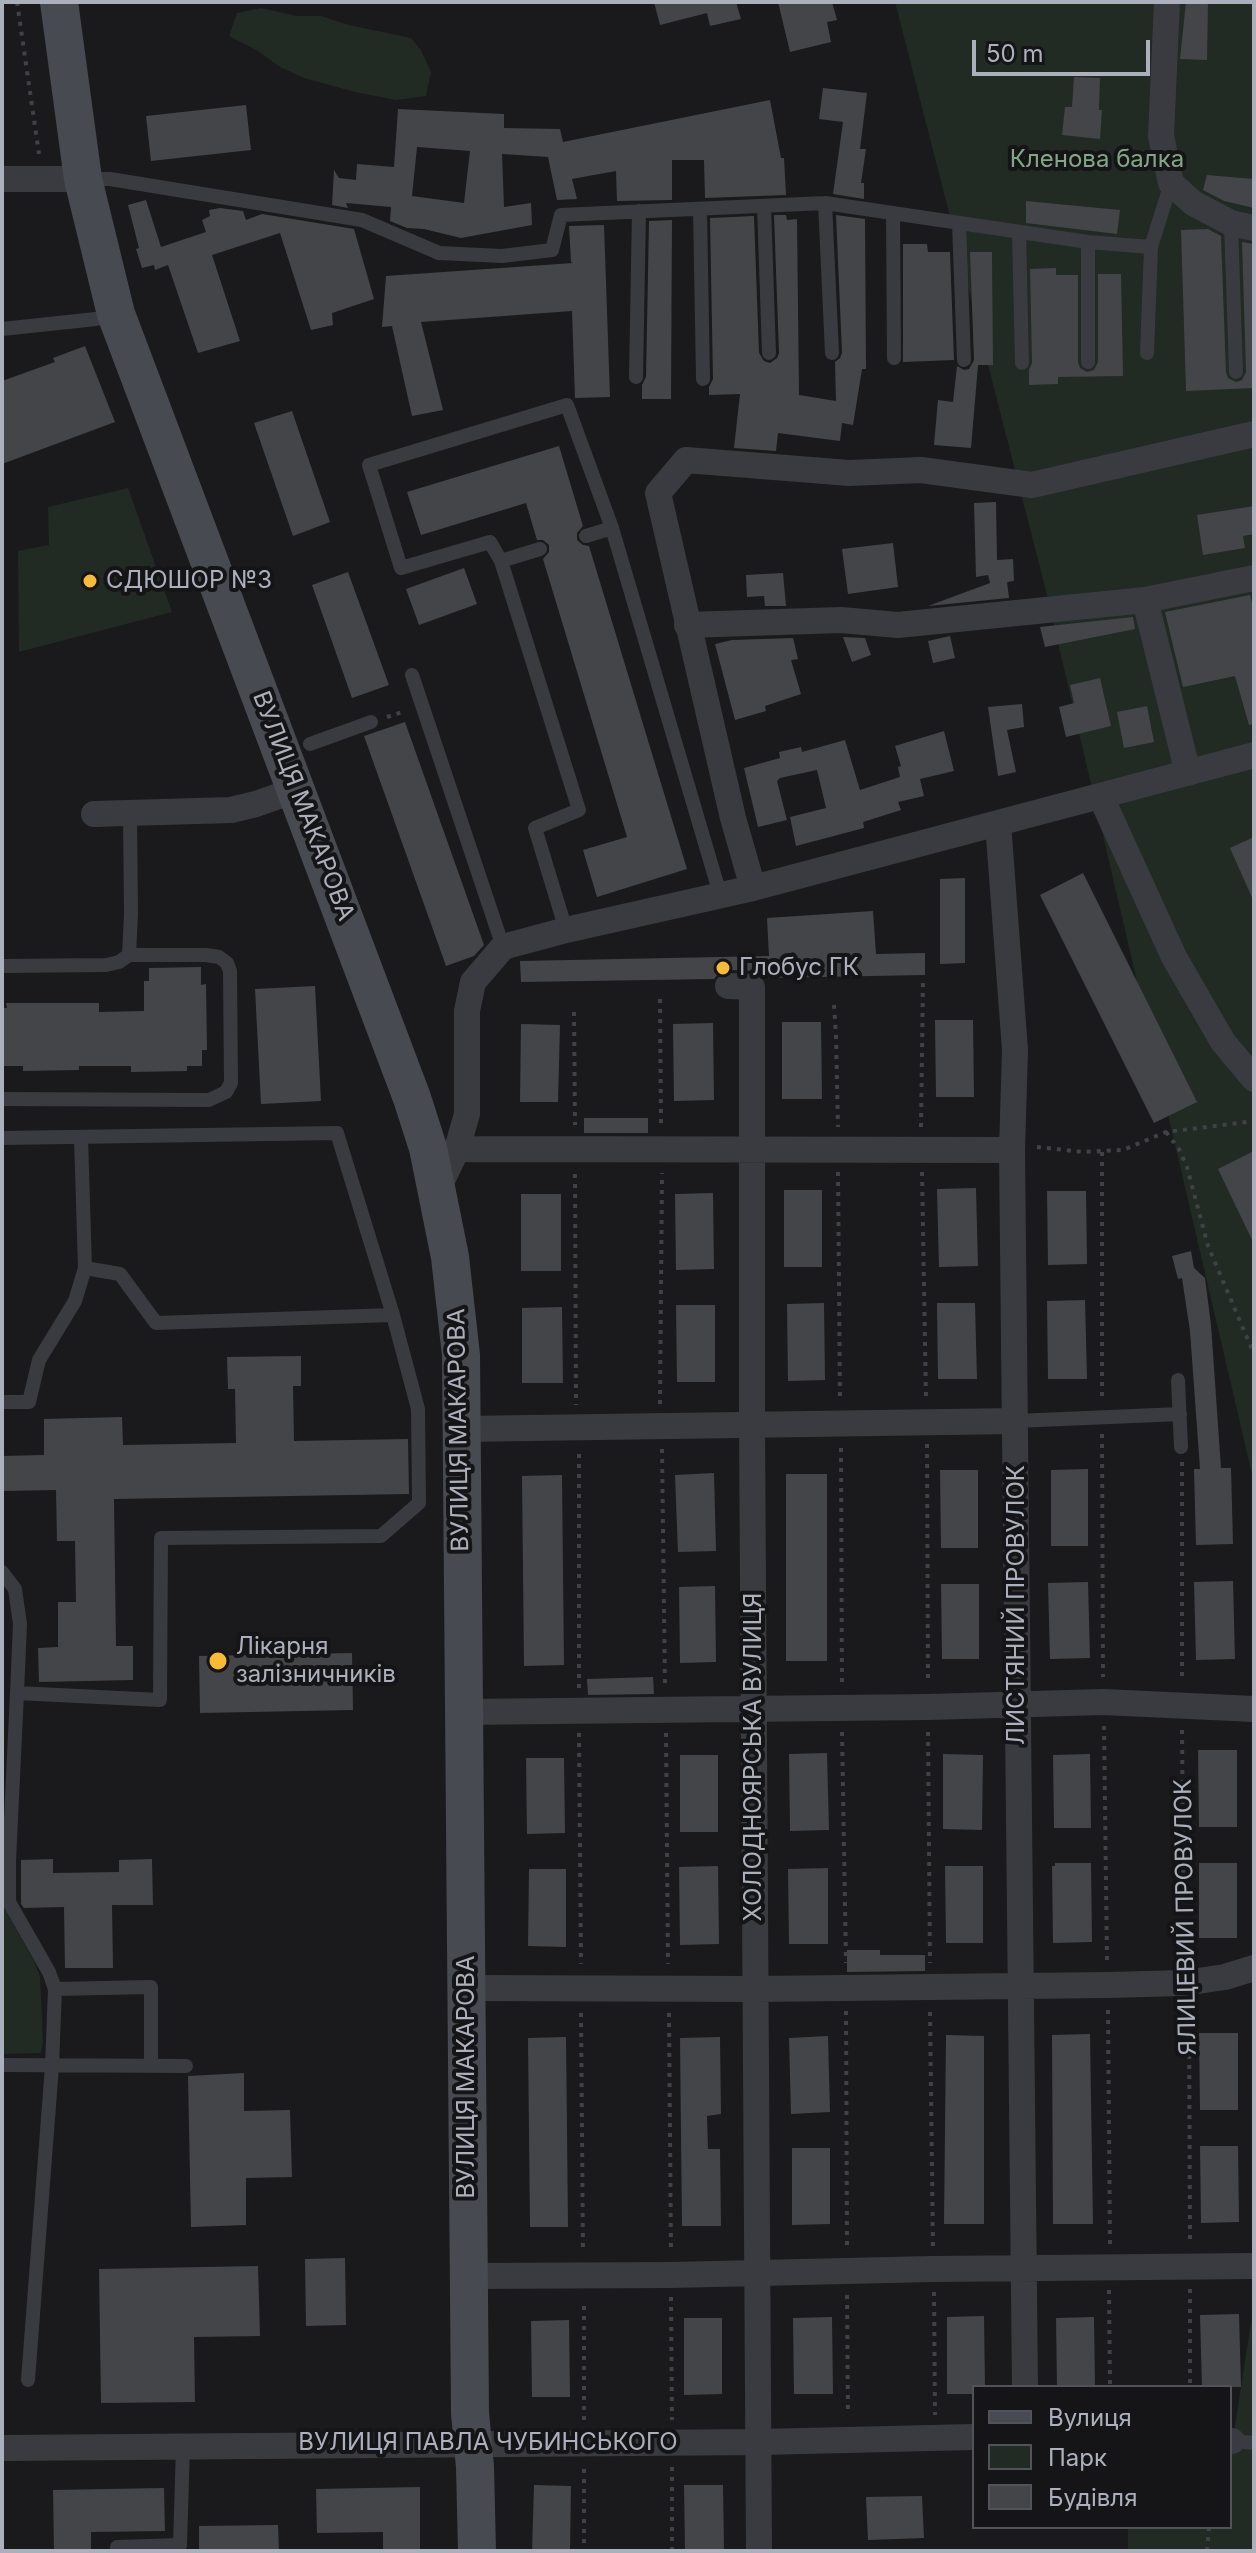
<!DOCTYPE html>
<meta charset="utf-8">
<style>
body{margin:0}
#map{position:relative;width:1256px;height:2553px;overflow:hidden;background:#1a1a1c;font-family:Inter,sans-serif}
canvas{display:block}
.frame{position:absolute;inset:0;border:4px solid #acb0bc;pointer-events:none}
.legend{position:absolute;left:972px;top:2385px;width:260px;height:144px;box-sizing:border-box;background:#151517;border:2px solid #515359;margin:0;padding:10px 14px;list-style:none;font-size:24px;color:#acb0bc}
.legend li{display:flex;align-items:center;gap:16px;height:40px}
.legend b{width:40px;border:2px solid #515359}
.scale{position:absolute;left:972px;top:40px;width:178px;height:36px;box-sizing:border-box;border:4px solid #acb0bc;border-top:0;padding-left:10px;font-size:24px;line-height:28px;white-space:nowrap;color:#acb0bc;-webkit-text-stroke:6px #151517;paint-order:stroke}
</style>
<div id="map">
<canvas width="1256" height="2553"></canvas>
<div class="frame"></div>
<ul class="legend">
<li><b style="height:10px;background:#484a51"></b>Вулиця</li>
<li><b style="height:22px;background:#212a23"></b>Парк</li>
<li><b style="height:22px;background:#444549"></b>Будівля</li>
</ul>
<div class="scale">50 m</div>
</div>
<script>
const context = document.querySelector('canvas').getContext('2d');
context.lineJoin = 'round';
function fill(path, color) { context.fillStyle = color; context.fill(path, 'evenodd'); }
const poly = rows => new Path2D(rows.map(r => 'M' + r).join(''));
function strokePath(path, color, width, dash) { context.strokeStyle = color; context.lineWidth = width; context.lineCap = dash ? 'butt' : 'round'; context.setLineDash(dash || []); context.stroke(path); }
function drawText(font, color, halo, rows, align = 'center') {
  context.font = font + ' Inter,sans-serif'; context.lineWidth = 8; context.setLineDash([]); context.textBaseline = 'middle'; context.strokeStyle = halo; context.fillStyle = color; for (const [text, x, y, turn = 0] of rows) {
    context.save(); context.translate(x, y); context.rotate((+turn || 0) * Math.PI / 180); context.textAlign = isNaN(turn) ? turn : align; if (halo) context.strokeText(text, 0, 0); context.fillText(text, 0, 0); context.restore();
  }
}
const green = poly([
 [895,2,1254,2,1254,1483,1045,587],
 [261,8,297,16,321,16,349,25,411,38,421,50,431,72,426,96,396,100,355,92,304,78,280,67,258,51,229,36,237,13],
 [128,488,172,612,19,652,18,551,49,545,48,507],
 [2,1904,34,1961,40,1976,43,2042,41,2053,2,2054],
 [1254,2303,1254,2551,1128,2551,1128,2527,1230,2527,1230,2443,1233,2439]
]);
const building = poly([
 [654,2,736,2,741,19,710,26,707,13,660,25],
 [778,2,832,2,837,20,827,22,831,42,790,52],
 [1186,2,1208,2,1207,60,1180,59],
 [1074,77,1100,78,1099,110,1102,110,1100,139,1062,135,1065,107,1072,107],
 [823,88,867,93,860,149,866,149,861,183,864,183,864,199,833,194,843,122,819,119],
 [770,100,781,158,784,158,786,195,705,198,704,160,672,160,672,200,617,201,616,171,572,179,577,199,557,200,548,157,502,154,504,207,531,203,532,225,461,238,424,229,407,228,390,221,391,207,346,203,348,208,332,205,334,170,339,178,356,180,357,164,394,167,398,109,504,114,504,128,560,129,563,142],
 [417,147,470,151,464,203,412,196],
 [246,105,251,150,151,161,146,116],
 [1207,175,1254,179,1254,208,1224,201,1203,190],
 [146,200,161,247,206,232,202,220,210,216,209,210,220,208,243,211,246,220,262,214,354,229,374,299,332,313,333,325,311,330,280,233,212,255,240,341,198,353,168,265,155,270,154,265,142,268,136,249,139,248,128,205],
 [1026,201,1120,210,1117,234,1026,223],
 [774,215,786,215,787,220,797,219,799,395,836,401,835,362,840,358,842,353,836,215,865,219,866,369,862,369,853,425,842,423,840,441,778,433,776,451,734,448,740,394,709,395,709,387,713,379,710,218,754,216,759,353,764,361,770,363,777,358,779,353],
 [672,220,671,399,642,399,642,385,646,377,649,221],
 [604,225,610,397,575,398,572,311,421,322,443,410,412,416,392,326,382,327,386,276,573,263,571,262,569,226],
 [1208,229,1221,236,1226,372,1228,378,1236,382,1242,380,1246,372,1242,242,1254,244,1254,388,1186,391,1181,230],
 [903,244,927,244,928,252,950,252,954,360,903,362],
 [970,252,992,252,993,365,978,365,971,448,934,445,938,400,953,402,957,366,964,370,969,369,974,360],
 [1056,268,1056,275,1078,275,1078,362,1080,368,1087,372,1094,370,1098,362,1098,274,1121,274,1123,376,1058,377,1058,384,1029,385,1029,370,1032,363,1030,269],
 [85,346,115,422,2,464,2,381,55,362,53,358],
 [292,411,330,522,293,536,254,423],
 [559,446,583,526,577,533,577,540,583,545,589,546,687,869,597,897,583,850,627,837,543,559,549,552,549,545,543,540,537,540,526,503,421,535,407,492],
 [996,502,997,560,1013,559,1014,581,1007,582,1009,598,928,606,990,583,988,575,976,577,974,503],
 [1254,506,1254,534,1243,536,1245,548,1203,555,1197,515],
 [893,543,898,587,848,594,842,549],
 [464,568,477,604,419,625,406,589],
 [348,572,389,685,352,698,312,585],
 [783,573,786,606,765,606,764,596,747,597,746,575],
 [1250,595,1254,611,1254,724,1249,725,1235,676,1183,687,1165,612],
 [1133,617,1135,629,1045,647,1040,627],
 [950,636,955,658,933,663,928,641],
 [843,637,865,638,871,655,852,662],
 [793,638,798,659,791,660,801,694,765,706,766,711,735,720,715,644,732,640],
 [1100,678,1111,726,1066,737,1059,707,1074,703,1070,685],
 [1022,704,1024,727,1007,730,1016,772,998,776,988,707],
 [1147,706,1154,742,1124,748,1117,712],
 [405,722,484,945,474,956,446,966,364,736],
 [944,731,954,771,920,779,924,796,898,802,901,810,863,822,864,828,796,846,790,817,826,808,817,770,780,778,777,781,787,820,758,827,744,768,780,758,779,752,801,747,802,752,845,740,860,790,900,777,898,767,901,766,895,746],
 [1254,837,1254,902,1230,848],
 [1083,873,1197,1102,1154,1123,1040,895],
 [965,878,965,963,940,964,940,879],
 [873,911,876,954,925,953,925,975,765,978,753,971,729,970,720,972,714,979,521,982,520,961,769,956,767,918],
 [201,967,201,985,206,984,207,1050,202,1050,202,1066,187,1066,187,1071,131,1072,131,1066,79,1066,79,1070,23,1071,23,1066,2,1066,2,1008,7,1008,6,1003,99,1003,99,1012,144,1011,144,981,149,981,149,968],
 [315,986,321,1101,261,1104,255,989],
 [935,1020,973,1020,974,1097,936,1097],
 [782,1022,821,1022,822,1099,782,1099],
 [713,1023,714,1100,674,1101,673,1024],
 [521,1024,560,1025,558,1102,520,1102],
 [584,1118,648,1118,648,1133,584,1133],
 [1254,1151,1254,1244,1218,1169],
 [976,1188,978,1266,939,1267,937,1189],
 [784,1190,822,1190,822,1267,784,1267],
 [1047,1191,1086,1191,1087,1264,1048,1265],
 [713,1193,714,1269,676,1270,675,1194],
 [521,1194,561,1194,561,1271,521,1271],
 [1191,1251,1194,1268,1205,1278,1211,1325,1221,1468,1231,1468,1233,1544,1196,1545,1194,1469,1200,1469,1190,1331,1182,1278,1178,1279,1172,1256],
 [1085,1300,1087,1379,1048,1379,1047,1301],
 [824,1303,825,1380,788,1381,787,1304],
 [937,1303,975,1303,977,1379,938,1379],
 [676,1305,715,1305,715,1382,677,1382],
 [562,1307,563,1383,522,1383,522,1308],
 [301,1356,301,1386,293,1386,294,1441,408,1439,409,1494,114,1499,116,1646,133,1646,133,1680,39,1682,38,1648,58,1647,58,1602,76,1602,75,1541,57,1541,56,1490,2,1491,2,1456,44,1455,44,1419,122,1417,123,1445,236,1443,235,1389,228,1389,227,1357],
 [1088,1469,1088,1546,1051,1546,1051,1470],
 [940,1470,978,1470,978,1548,941,1548],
 [714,1473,716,1551,678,1552,675,1475],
 [786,1474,827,1474,827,1661,786,1661],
 [562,1475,564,1665,524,1666,522,1476],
 [1233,1581,1235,1659,1196,1660,1194,1582],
 [1088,1582,1090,1658,1050,1659,1048,1583],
 [941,1584,979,1584,979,1659,942,1659],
 [715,1586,716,1662,680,1663,679,1587],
 [352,1653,353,1710,200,1713,199,1656],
 [653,1677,654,1694,588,1695,587,1679],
 [1198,1750,1237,1750,1237,1827,1199,1827],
 [827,1753,829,1830,790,1831,789,1754],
 [943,1754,983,1755,982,1830,943,1829],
 [1090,1754,1091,1828,1054,1828,1053,1755],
 [680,1755,718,1755,718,1832,680,1832],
 [526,1758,564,1758,565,1833,527,1834],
 [53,1859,53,1873,119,1872,119,1860,152,1859,153,1905,112,1905,113,1968,65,1968,64,1907,24,1908,21,1904,21,1860],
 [1055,1863,1091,1863,1092,1942,1053,1943,1052,1866,1055,1866],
 [1199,1863,1237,1863,1237,1938,1199,1938],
 [718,1866,719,1944,680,1945,679,1867],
 [945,1866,983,1866,983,1943,946,1943],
 [828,1868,828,1944,789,1944,788,1869],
 [529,1869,566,1869,566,1947,528,1946],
 [847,1950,880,1950,880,1955,925,1955,925,1971,847,1972],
 [1199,2033,1238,2033,1238,2110,1200,2110],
 [1090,2034,1093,2224,1053,2224,1052,2035],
 [946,2035,984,2036,984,2224,944,2224],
 [828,2036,830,2112,791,2114,789,2038],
 [566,2037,568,2227,530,2227,528,2038],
 [720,2037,721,2114,707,2116,708,2149,720,2149,721,2226,682,2226,680,2038],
 [244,2073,244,2111,290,2110,292,2177,246,2178,246,2225,191,2227,188,2076],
 [1200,2146,1238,2146,1239,2222,1201,2223],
 [792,2148,830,2148,830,2224,792,2225],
 [345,2258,346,2325,306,2326,305,2259],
 [258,2266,260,2336,194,2337,195,2402,101,2403,99,2269],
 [1239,2314,1241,2387,1202,2387,1200,2315],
 [984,2316,985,2387,974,2387,974,2394,947,2394,947,2317],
 [832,2317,833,2394,794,2394,793,2318],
 [1094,2317,1095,2387,1057,2387,1056,2318],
 [684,2318,722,2318,722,2394,684,2395],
 [569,2320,570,2397,532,2397,531,2321],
 [534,2485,571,2486,570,2551,532,2551],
 [684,2485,723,2485,724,2551,685,2551],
 [420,2487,420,2551,383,2551,383,2532,317,2533,316,2489],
 [164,2488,165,2531,91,2532,91,2551,54,2551,53,2490],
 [922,2496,924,2538,868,2540,866,2497],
 [278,2525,279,2551,199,2551,199,2526]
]);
const path = poly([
 [17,2,39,154],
 [387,717,405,711],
 [660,999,661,1124],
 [834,1005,836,1036,838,1127],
 [574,1012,575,1125],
 [921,1127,923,979],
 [1166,1132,1179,1149,1187,1167,1208,1246,1254,1354],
 [1037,1147,1083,1152,1123,1150,1166,1132,1254,1121],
 [1102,1152,1102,1401],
 [838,1172,840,1399],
 [922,1172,926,1399],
 [575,1174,576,1405],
 [660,1404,662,1173],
 [1102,1434,1103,1677],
 [927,1444,928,1683],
 [841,1448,842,1683],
 [662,1449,665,1688],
 [1182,1462,1182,1682],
 [579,1688,579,1449],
 [1104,1726,1107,1961],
 [1182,1730,1184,1958],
 [842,1732,846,1963],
 [928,1732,930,1963],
 [579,1733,581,1964],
 [666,1733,668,1964],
 [1189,2005,1190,2245],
 [1108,2010,1110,2245],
 [846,2011,847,2247],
 [930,2012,933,2247],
 [581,2013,583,2252],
 [669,2013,671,2252],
 [1190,2289,1190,2387],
 [1109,2290,1110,2387],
 [934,2292,935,2415],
 [847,2295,848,2415],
 [671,2297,672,2420],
 [584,2420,584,2301],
 [584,2469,584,2551],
 [672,2551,672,2465],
 [1207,2551,1209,2527]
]);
const lane = poly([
 [83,179,110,179,362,220,439,253,502,256,552,250,561,215,825,203,1088,242,1151,247,1171,183],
 [825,203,832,353],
 [764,206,769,353],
 [700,209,703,379],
 [893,213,894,358],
 [959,223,964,360],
 [1231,223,1236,372],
 [1019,232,1022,363],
 [2,329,96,319,116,314],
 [1147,353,1151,247],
 [1088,362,1088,242],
 [636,377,639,211],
 [586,536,612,528],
 [501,561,540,549],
 [412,675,503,947],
 [310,744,371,722],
 [566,930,535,828,579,810,501,561,490,542,401,568,369,465,567,405,612,528,720,894],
 [2,966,106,965,119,962,129,955,131,914,130,813],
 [2,1099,209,1100,226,1092,231,1083,230,971,227,963,219,957,206,955,129,955],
 [2,1138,337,1133,393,1315,418,1409,419,1503,381,1536,161,1538,160,1700,17,1693,20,1624,15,1589,2,1572],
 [85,1268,120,1274,156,1323,393,1315],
 [1178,1380,1181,1447],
 [2,1402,29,1402,39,1360,75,1301,85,1268,81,1137],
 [1016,1421,1180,1414],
 [2,1851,9,1861,9,1902,49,1972,55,1989,52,2066,28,2380],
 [9,1861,17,1693],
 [55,1989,151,1987,151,2066],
 [2,2065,186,2066],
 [1232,2441,1254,2443],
 [117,2551,117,2547,180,2545,183,2446]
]);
const street = poly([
 [1167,2,1161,136,1171,183,1193,203,1231,223,1254,228],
 [2,179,83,179],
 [1145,600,1188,773],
 [687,625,841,620,898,625,1145,600,1254,578],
 [1101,797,1174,957,1223,1042,1254,1079],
 [94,814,231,810,256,804,296,790],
 [998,823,1015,1050,1012,1150,1025,2387],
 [753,888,733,818,658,493,686,460,849,473,921,470,1032,485,1254,434],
 [728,986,752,987,752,1424,759,2551],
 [457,1149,1012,1150],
 [437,1191,457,1149,467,1114,467,1011,473,982,503,947,566,930,753,888,1254,755],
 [461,1429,1016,1421],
 [463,1712,928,1707,1103,1702,1254,1709],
 [466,1988,755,1989,1108,1985,1184,1983,1225,1977,1254,1968],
 [468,2276,671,2275,933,2269,1254,2266],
 [1230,2441,1232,2441],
 [2,2448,760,2442,974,2437]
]);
const secondary = poly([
 [59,2,83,179,116,314,412,1098,428,1148,450,1257,461,1355,470,2413,475,2467,477,2551]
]);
const markers = [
 [90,581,8,"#f7bb37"],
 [723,968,8,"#f7bb37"],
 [218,1661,10,"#f7bb37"]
];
const parkNames = [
 ["Кленова балка",1097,160]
];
const poiNames = [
 ["СДЮШОР №3",106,581],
 ["Глобус ГК",739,968],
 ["Лікарня",236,1647],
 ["залізничників",236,1675]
];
const streetNames = [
 ["ВУЛИЦЯ МАКАРОВА",303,806,69],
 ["ВУЛИЦЯ МАКАРОВА",459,1430,-91],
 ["ЛИСТЯНИЙ ПРОВУЛОК",1017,1605,-90],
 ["ХОЛОДНОЯРСЬКА ВУЛИЦЯ",754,1757,-90],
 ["ЯЛИЦЕВИЙ ПРОВУЛОК",1186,1917,-91],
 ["ВУЛИЦЯ МАКАРОВА",467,2077,-90],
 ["ВУЛИЦЯ ПАВЛА ЧУБИНСЬКОГО",488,2443]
];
fill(green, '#212a23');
fill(building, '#444549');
strokePath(path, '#404248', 4, [4, 6]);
strokePath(lane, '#3a3b41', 14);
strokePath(street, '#3a3b41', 26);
strokePath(secondary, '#484a51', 38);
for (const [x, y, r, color] of markers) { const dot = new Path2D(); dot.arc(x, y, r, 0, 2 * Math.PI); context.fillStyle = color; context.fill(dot); strokePath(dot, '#151517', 3); }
drawText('24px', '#83a786', '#151517', parkNames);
drawText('24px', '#acb0bc', '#151517', poiNames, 'left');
drawText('24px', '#acb0bc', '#151517', streetNames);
</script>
